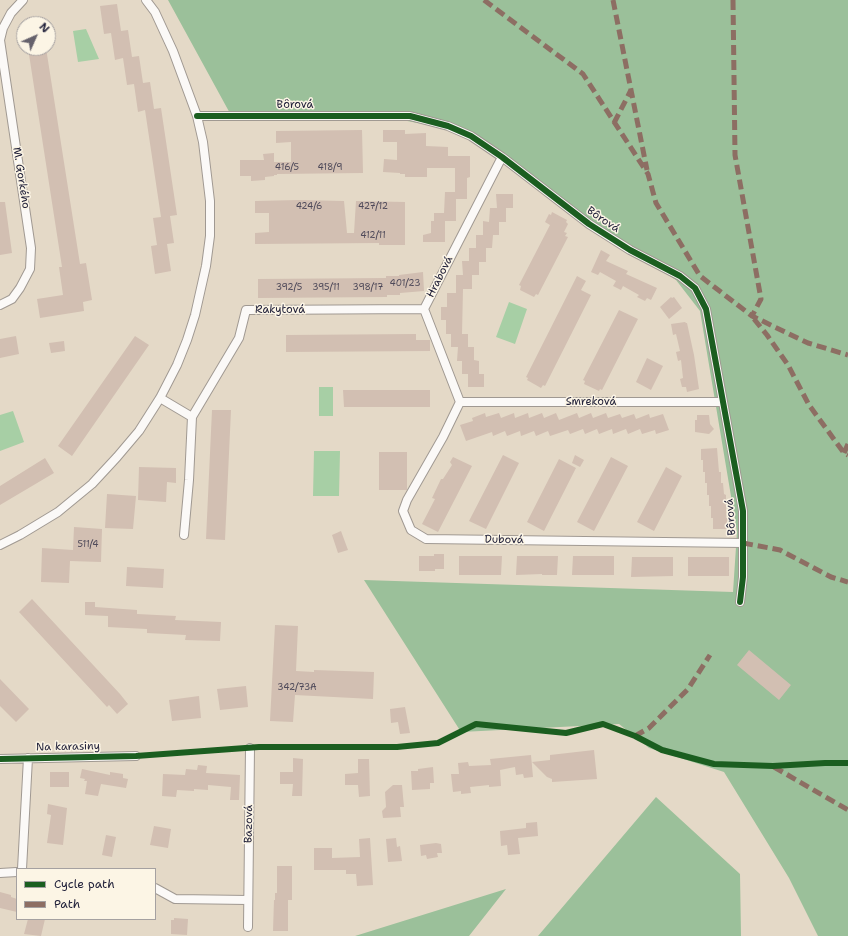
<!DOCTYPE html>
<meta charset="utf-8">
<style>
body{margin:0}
#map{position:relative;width:848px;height:936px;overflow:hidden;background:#e4d9c7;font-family:"Shantell Sans",sans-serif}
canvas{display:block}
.legend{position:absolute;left:16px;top:868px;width:140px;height:52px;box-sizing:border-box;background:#fcf5e5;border:1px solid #a5a1a1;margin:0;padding:5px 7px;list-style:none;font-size:12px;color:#22223b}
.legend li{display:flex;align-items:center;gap:8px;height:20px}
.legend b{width:20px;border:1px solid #a5a1a1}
.north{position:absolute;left:16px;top:16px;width:40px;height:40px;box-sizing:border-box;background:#fcf5e5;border:1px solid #a5a1a1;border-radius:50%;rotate:45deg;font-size:11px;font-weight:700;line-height:16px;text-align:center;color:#22223b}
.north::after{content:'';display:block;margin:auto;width:14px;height:18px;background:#66626c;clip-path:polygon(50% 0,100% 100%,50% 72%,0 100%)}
</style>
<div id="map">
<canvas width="848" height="936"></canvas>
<ul class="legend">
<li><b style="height:5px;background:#1b5e20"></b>Cycle path</li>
<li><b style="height:5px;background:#8d6e63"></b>Path</li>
</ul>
<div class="north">N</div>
</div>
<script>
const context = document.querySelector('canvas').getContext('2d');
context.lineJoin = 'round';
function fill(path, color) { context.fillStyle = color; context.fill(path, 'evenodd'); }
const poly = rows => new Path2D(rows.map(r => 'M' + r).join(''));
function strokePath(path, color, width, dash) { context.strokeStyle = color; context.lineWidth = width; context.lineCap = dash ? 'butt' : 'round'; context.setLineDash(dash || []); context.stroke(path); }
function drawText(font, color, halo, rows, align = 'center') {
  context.font = font + ' "Shantell Sans",sans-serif'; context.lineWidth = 3; context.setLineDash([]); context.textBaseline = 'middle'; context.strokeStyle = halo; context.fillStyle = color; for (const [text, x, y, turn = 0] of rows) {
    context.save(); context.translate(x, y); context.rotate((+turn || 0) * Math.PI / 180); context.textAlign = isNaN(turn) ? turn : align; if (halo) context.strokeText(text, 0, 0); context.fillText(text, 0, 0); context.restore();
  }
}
const green = poly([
 [86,29,99,59,78,62,73,31],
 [509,302,527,309,515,344,496,337],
 [319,387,333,387,333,416,319,416],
 [13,411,24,442,0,451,0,415],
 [314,451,340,451,339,496,313,496]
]);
const forest = poly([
 [168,0,848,0,848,936,818,936,789,878,724,772,649,748,619,724,461,732,364,580,733,592,737,532,700,311,676,280,594,226,463,132,387,117,232,117],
 [656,797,740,874,741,936,538,936],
 [506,889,469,936,355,936]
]);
const building = poly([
 [117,4,121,31,128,30,132,57,139,56,143,83,150,82,154,109,161,108,177,215,170,216,174,243,167,244,171,271,155,274,151,246,157,245,153,218,161,217,145,110,138,112,134,84,127,85,123,58,115,60,111,33,104,34,100,6],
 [28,48,46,48,80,264,86,263,92,300,83,302,84,311,40,318,37,299,63,295,59,267,62,267],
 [362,130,363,173,277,174,277,175,274,175,274,176,265,177,265,180,251,181,251,176,240,176,240,160,264,160,263,154,274,153,274,162,291,162,291,142,276,143,276,131],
 [383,130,405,130,405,134,426,133,426,146,448,147,448,156,470,156,470,177,467,178,467,199,456,199,456,221,445,221,445,242,423,242,423,235,431,233,431,221,434,221,434,213,444,213,445,192,455,192,455,168,427,168,427,177,405,177,405,174,400,174,400,173,383,172,384,159,397,160,397,142,383,142],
 [496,194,513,194,513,208,506,208,506,222,499,222,499,235,493,235,492,248,486,248,486,262,479,262,479,275,472,275,472,289,463,289,462,334,468,334,468,347,474,347,474,360,479,361,479,374,484,374,484,387,468,387,468,374,462,374,462,361,457,361,458,347,451,347,451,334,446,334,446,320,441,320,441,307,447,307,447,293,456,293,456,275,463,275,462,261,469,261,469,248,476,248,476,235,483,235,483,221,489,222,490,208,497,208],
 [298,200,344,201,347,233,354,233,356,201,405,202,405,245,379,245,379,243,255,244,255,233,269,232,269,213,255,213,255,201],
 [0,202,5,202,12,253,0,255],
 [552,212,567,220,566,222,568,224,564,232,567,233,565,236,568,237,538,295,536,294,534,297,520,290,521,286,519,285,550,225,545,222,549,214,551,215],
 [601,250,610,255,606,261,628,271,626,274,657,288,651,300,647,298,645,301,637,297,639,295,623,286,621,290,613,286,616,281,600,272,598,275,591,272],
 [423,272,424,291,400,293,400,295,387,295,387,297,258,298,258,279,386,278,386,276,399,276,399,275],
 [577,276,586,281,581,290,591,295,545,386,543,385,541,388,527,380,528,378,526,377],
 [671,297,672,298,674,297,682,308,669,319,660,307],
 [619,310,638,319,602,390,600,389,599,391,584,384,585,381,583,380],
 [685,322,686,323,687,323,694,355,699,389,687,392,686,387,682,387,680,379,683,378,681,360,678,361,676,352,680,351,676,334,673,335,671,324],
 [416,334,416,340,430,340,430,351,286,352,286,335],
 [16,336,19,354,0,358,0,339],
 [135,336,149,345,72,456,58,446],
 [64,341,65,351,51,353,49,343],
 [647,358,663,366,651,390,636,382],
 [343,390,430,390,430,407,344,407],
 [212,410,231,410,225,540,206,539],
 [485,413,486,417,499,413,501,418,514,413,515,418,528,413,529,418,542,413,544,418,556,413,559,420,577,413,579,418,591,413,593,418,606,413,608,418,620,414,622,418,634,414,636,419,649,414,650,418,663,414,669,430,656,434,655,430,642,434,640,429,628,434,626,429,613,434,612,429,599,434,597,429,585,434,583,429,570,434,568,430,550,436,548,431,536,436,534,431,521,436,520,431,507,436,505,431,493,436,492,432,466,441,460,425,473,421,472,418],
 [697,415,709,415,710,424,714,429,709,434,695,432,695,420,697,420],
 [717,448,719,472,721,472,721,483,723,483,724,494,726,495,726,518,728,518,728,529,713,529,713,518,711,518,711,506,709,506,709,495,707,495,707,483,705,483,705,472,703,472,703,460,701,460,701,449],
 [379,452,407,452,407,490,379,490],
 [503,455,519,463,486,529,469,521],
 [575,455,584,460,580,467,572,463],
 [453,457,472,466,438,532,422,524,435,499,432,498,441,479,443,479,452,465,450,462],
 [611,457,628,466,594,531,577,522],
 [45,458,54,473,0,505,0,486],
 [559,459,576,468,544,531,527,522],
 [139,467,176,468,176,483,167,482,166,502,138,500],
 [666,467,682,476,654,531,637,522],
 [107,494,136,496,133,529,105,528],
 [74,527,102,529,101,562,70,561,69,583,41,582,42,548,73,550],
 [341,531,348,550,338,553,332,535],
 [434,554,444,554,444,569,435,569,435,571,419,571,419,556,434,556],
 [459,556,502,556,501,575,459,575],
 [517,556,558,556,557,575,542,575,542,574,516,575],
 [573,556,614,556,614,575,572,575],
 [632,557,673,557,673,576,631,577],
 [688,557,729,557,729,576,688,576],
 [127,567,164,569,163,588,126,586],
 [32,599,120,694,128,704,117,714,109,705,107,707,19,612],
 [85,602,95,602,95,607,137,610,137,614,176,616,175,620,221,622,220,641,185,640,186,635,147,633,147,629,108,627,108,616,85,615],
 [275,625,298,626,296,671,314,672,314,670,374,672,373,699,295,695,293,722,270,721],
 [749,650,791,685,779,700,737,665],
 [0,679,29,709,16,722,0,706],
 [246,686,248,707,220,710,217,689],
 [199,696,201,718,172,721,169,700],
 [405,707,410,733,400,734,398,722,391,723,390,709],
 [594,750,597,779,552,782,552,779,547,777,532,762,550,760,550,755],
 [531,755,533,777,524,778,523,774,516,775,515,767,500,770,501,786,489,787,489,785,470,787,471,793,461,794,461,791,453,792,451,774,459,774,458,763,468,762,469,766,491,765,490,759],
 [293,758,303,759,302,796,292,796,293,784,280,784,280,772,293,772],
 [358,759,369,759,370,796,359,797,358,785,345,785,345,774,358,773],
 [198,765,207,766,206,773,240,775,239,800,230,800,231,787,208,785,208,790,194,789,194,791,177,790,176,797,162,796,163,774,185,775,186,769,197,770],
 [433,767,434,783,430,783,430,789,412,790,411,771,418,771,418,769],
 [82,769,110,775,110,772,123,774,123,778,128,779,126,788,101,784,98,796,85,794,87,781,84,781,85,779,80,778],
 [50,772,69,772,69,787,50,787],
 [393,785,402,785,404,807,400,807,401,817,383,818,382,811,386,807,385,792],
 [48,804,67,808,63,845,47,843,51,815,47,814],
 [537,822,538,836,518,838,520,854,508,855,507,845,501,846,500,831,526,828,526,823],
 [154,826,171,829,168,848,150,845],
 [106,835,116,837,112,857,102,855],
 [370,838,373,885,357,886,356,874,346,874,346,870,314,870,314,848,332,848,332,858,360,857,359,839],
 [396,838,397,847,400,846,402,861,388,862,386,839],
 [436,843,441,844,442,853,437,853,438,857,427,859,426,855,421,856,420,845],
 [277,866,292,866,292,900,288,900,288,931,273,931,274,900,275,900,275,893,277,893],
 [0,892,11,895,11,897,17,899,17,912,0,908],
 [174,918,188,919,187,935,171,934,171,920,174,920],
 [28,919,45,919,41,936,24,934]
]);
const street = poly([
 [0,40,31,248,30,269,20,288,12,299,0,305],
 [0,40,3,28,11,13,23,0],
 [197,116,410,116,448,126,471,136,502,157,589,224,630,250,680,276,695,288,706,309,743,511,743,577,740,602],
 [160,398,192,417,239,338,246,310,424,309],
 [460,402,443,437,407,500,403,511,411,530,426,539,743,543],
 [460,402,424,309,502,157],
 [460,402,723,402],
 [184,535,189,480,192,417],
 [0,545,20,535,58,512,92,484,117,457,139,431,160,398,177,365,187,340,195,315,206,266,210,236,210,201,203,142,197,116,173,51,155,12,146,0],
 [0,759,136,756],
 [22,869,28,758],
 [0,873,17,872],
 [155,888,175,899,248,900],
 [248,927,250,748]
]);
const quiet = poly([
 [484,0,583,74,648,174,656,203,700,276,752,316,808,343,848,355],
 [613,0,647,170],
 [733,0,735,155,761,299,752,316],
 [614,123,631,90],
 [754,319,767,335,788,365,809,405,844,453,848,455],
 [844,453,848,444],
 [743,543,780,550,831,577,848,582],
 [635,736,649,728,688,689,710,655],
 [774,767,848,810]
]);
const cycleway = poly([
 [197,116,410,116,448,126,471,136,502,157,589,224,630,250,680,276,695,288,706,309,743,511,743,577,740,602],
 [0,759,136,756,259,747,397,747,438,743,476,724,566,733,603,724,635,736,662,750,714,764,773,766,825,763,848,763]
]);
const numberNames = [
 ["416/5",287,168],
 ["418/9",330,168],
 ["424/6",309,207],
 ["427/12",373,207],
 ["412/11",373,236],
 ["401/23",405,284],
 ["392/5",289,288],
 ["395/11",326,288],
 ["398/17",368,288],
 ["511/4",88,545],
 ["342/73A",297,688]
];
const streetNames = [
 ["Bôrová",295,105],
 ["M. Gorkého",21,178,81],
 ["Bôrová",603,220,34],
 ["Hrabová",440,277,-63],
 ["Rakytová",280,310],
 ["Smreková",591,402],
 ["Bôrová",731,517,-94],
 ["Dubová",504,540,1],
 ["Na karasiny",68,747,-1],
 ["Bazová",249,824,-89]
];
fill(green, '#a7cfa5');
fill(forest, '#9bc09a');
fill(building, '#d2bfb2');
strokePath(street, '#a09992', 10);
strokePath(street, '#fbf9f7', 8);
strokePath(quiet, '#8d6e63', 5, [10, 5]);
strokePath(cycleway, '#1b5e20', 6);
drawText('9px', '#4e4959', null, numberNames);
drawText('11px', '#22223b', '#fcf5e5', streetNames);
</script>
